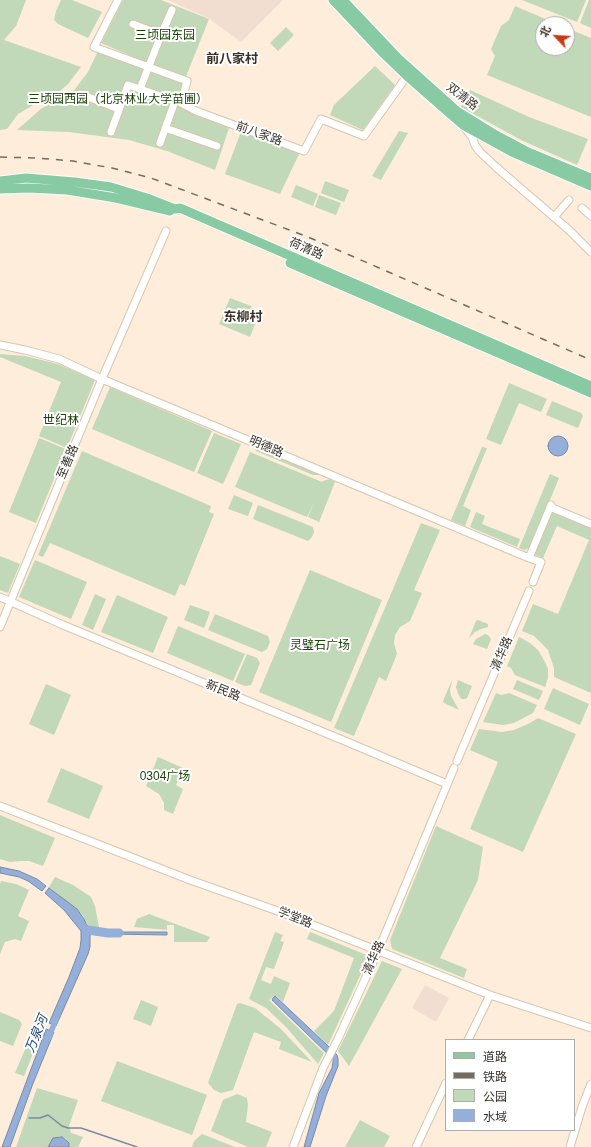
<!DOCTYPE html>
<meta charset="utf-8">
<style>
body{margin:0}
#map{position:relative;width:591px;height:1147px;overflow:hidden;background:#fdedda;font-family:Helvetica,"Noto Sans SC",sans-serif}
canvas{display:block}
.legend{position:absolute;left:445px;top:1039px;width:130px;height:92px;box-sizing:border-box;background:#fff;border:1px solid #afada9;margin:0;padding:5px 7px;list-style:none;font-size:12px;color:#383128}
.legend li{display:flex;align-items:center;gap:8px;height:20px}
.legend b{width:20px;border:1px solid #afada9}
.north{position:absolute;left:535px;top:16px;width:40px;height:40px;box-sizing:border-box;background:#fff;border:1px solid #afada9;border-radius:50%;rotate:295deg;font-size:11px;font-weight:700;line-height:16px;text-align:center;color:#383128}
.north::after{content:'';display:block;margin:auto;width:14px;height:18px;background:#c43c13;clip-path:polygon(50% 0,100% 100%,50% 72%,0 100%)}
</style>
<div id="map">
<canvas width="591" height="1147"></canvas>
<ul class="legend">
<li><b style="height:5px;background:#88caa4"></b>道路</li>
<li><b style="height:5px;background:#756c60"></b>铁路</li>
<li><b style="height:11px;background:#c1d8b9"></b>公园</li>
<li><b style="height:11px;background:#94b0da"></b>水域</li>
</ul>
<div class="north">北</div>
</div>
<script>
const context = document.querySelector('canvas').getContext('2d');
context.lineJoin = 'round';
function fill(path, color) { context.fillStyle = color; context.fill(path, 'evenodd'); }
const poly = rows => new Path2D(rows.map(r => 'M' + r).join(''));
function strokePath(path, color, width, dash) { context.strokeStyle = color; context.lineWidth = width; context.lineCap = dash ? 'butt' : 'round'; context.setLineDash(dash || []); context.stroke(path); }
function drawText(font, color, halo, rows, align = 'center') {
  context.font = font + ' Helvetica,"Noto Sans SC",sans-serif'; context.lineWidth = 4; context.setLineDash([]); context.textBaseline = 'middle'; context.strokeStyle = halo; context.fillStyle = color; for (const [text, x, y, turn = 0] of rows) {
    context.save(); context.translate(x, y); context.rotate((+turn || 0) * Math.PI / 180); context.textAlign = isNaN(turn) ? turn : align; if (halo) context.strokeText(text, 0, 0); context.fillText(text, 0, 0); context.restore();
  }
}
const commercial = poly([
 [168,0,283,0,241,42,208,18],
 [425,985,449,998,436,1022,412,1008]
]);
const green = poly([
 [0,0,26,0,16,26,4,40,81,67,68,84,60,91,40,101,18,114,7,129,0,130],
 [61,0,72,0,102,12,88,38,58,24,54,20,56,11],
 [123,0,161,0,209,19,185,79,101,43],
 [522,0,586,0,577,22],
 [589,0,591,0,591,28,580,23],
 [515,6,557,24,543,24,543,48,567,48,567,28,591,38,591,117,487,75,495,56,491,49,501,26,509,20],
 [286,27,294,35,278,51,270,43],
 [98,51,185,83,178,105,230,125,215,170,167,151,129,140,69,132,17,130,42,108,71,94,88,72],
 [375,66,395,85,363,130,330,115,334,105],
 [470,90,529,117,588,139,577,165,521,140,461,107],
 [242,129,300,152,280,194,225,174],
 [399,131,408,133,381,180,372,176],
 [325,181,349,190,344,202,321,193],
 [296,185,318,194,313,206,291,197],
 [319,195,341,203,336,215,315,207],
 [230,298,251,306,257,319,250,337,219,324],
 [0,354,25,356,58,364,95,380,67,448,39,436,61,382,0,357],
 [509,383,547,399,541,412,519,403,501,445,486,439],
 [110,387,212,431,194,472,92,429],
 [552,401,581,413,583,416,578,428,546,415],
 [214,433,241,444,223,484,197,473],
 [39,438,66,449,36,523,9,512],
 [252,444,327,475,313,475,256,451],
 [482,447,487,448,463,506,471,510,465,526,451,520],
 [82,451,211,506,209,512,214,514,185,586,180,584,175,596,50,543,43,557,38,555],
 [250,452,322,482,323,481,330,479,335,482,319,522,308,517,314,503,307,517,235,487],
 [550,474,559,478,530,548,524,550,519,548],
 [234,495,253,503,248,516,228,509],
 [258,505,313,527,314,532,312,537,308,541,253,519],
 [551,511,591,528,591,693,554,677,554,668,548,650,534,636,522,631,533,604,558,614,589,540,557,526,543,558,533,554],
 [476,512,485,516,482,524,520,539,517,547,470,527],
 [421,523,440,530,414,590,422,593,410,621,400,627,395,635,394,643,397,654,386,681,379,677,354,736,334,728],
 [0,556,20,564,8,593,0,590],
 [35,560,87,582,71,619,19,597],
 [310,570,382,600,331,722,259,692],
 [95,594,106,599,93,630,82,625],
 [117,595,168,617,153,653,101,632],
 [190,605,210,612,204,628,184,620],
 [215,614,268,636,270,642,267,649,262,652,208,630],
 [478,620,488,624,488,627,481,629,475,632,469,638,476,621],
 [178,626,245,654,233,681,167,653],
 [485,634,488,635,491,639,487,649,473,644,476,639],
 [519,637,530,643,538,650,545,662,548,669,548,678,545,687,515,675,511,668,507,666],
 [247,654,257,658,260,663,251,685,245,686,235,682],
 [452,680,450,690,451,696,459,710,444,703,443,701],
 [458,680,472,686,467,698,465,699,461,699,458,693,456,687],
 [517,680,543,691,539,700,513,689],
 [46,684,71,695,54,735,29,724],
 [553,688,589,704,580,725,544,709],
 [496,693,501,695,509,693,537,705,533,713,514,723,503,725,483,722],
 [538,718,576,734,523,852,470,829,498,762,470,750,479,729,502,732,514,730,530,723],
 [158,757,183,768,176,785,183,789,173,814,164,810,164,803,159,794,151,789,146,786],
 [61,768,103,786,89,819,47,802],
 [0,815,55,838,43,866,29,861,20,861,10,862,0,859],
 [436,826,483,847,478,880,440,958,467,969,464,978,392,949,390,940],
 [55,877,73,885,91,897,95,906,99,927,90,927,85,922,84,917,77,909,65,901,49,887],
 [1,881,16,884,29,890,18,916,29,921,21,941,15,939,5,942,0,954,0,884],
 [149,914,210,937,207,942,174,942,174,925,167,925,167,930,134,927,137,919],
 [275,932,283,935,280,941,284,942,274,969,266,967,261,980,271,984,274,976,290,983,283,1002,275,995,269,1000,324,1053,318,1064,286,1027,266,1008,249,999],
 [310,932,369,956,328,1045,314,1031,334,1011,354,958,307,939],
 [382,961,402,969,349,1066,338,1051],
 [141,1000,158,1007,151,1026,133,1019],
 [240,1003,255,1008,281,1029,312,1062,279,1049,281,1042,254,1032,233,1090,221,1093,214,1090,208,1083,237,1004],
 [0,1012,19,1020,22,1024,13,1046,0,1041],
 [34,1028,42,1031,24,1076,15,1073],
 [117,1061,207,1095,192,1135,101,1101],
 [37,1088,78,1100,69,1126,71,1133,83,1137,78,1147,69,1147,69,1143,62,1137,53,1138,48,1147,16,1147],
 [237,1094,247,1098,248,1105,246,1122,272,1132,266,1147,248,1147,211,1131,223,1100],
 [360,1120,390,1136,384,1147,345,1147],
 [202,1134,235,1147,192,1147,194,1141]
]);
const water = poly([
 '548 446a10 10 0 1 1 20 0a10 10 0 1 1-20 0Z',
 [0,867,19,871,37,879,46,886,42,891,28,881,19,877,0,873,0,867],
 [49,888,77,909,84,919,86,924,89,927,99,930,98,934,92,934,90,935,90,947,88,954,56,1026,49,1023,69,977,80,948,81,940,81,931,64,910,45,893,49,888],
 [108,932,167,932,167,935,107,934,108,932],
 [275,996,326,1044,337,1055,338,1059,338,1066,326,1096,310,1147,304,1147,319,1093,332,1068,333,1062,333,1059,272,1000,273,998,275,996],
 [46,1029,54,1032,32,1086,10,1147,2,1147,46,1029],
 [62,1137,69,1143,69,1147,48,1147,53,1138,62,1137]
]);
const stream = poly([
 [29,1118,40,1118,48,1115,62,1126,68,1128,81,1128,137,1147]
]);
const canal = poly([
 [49,1037,56,1019]
]);
const river = poly([
 [88,930,108,933,119,933]
]);
const minor = poly([
 [118,0,94,47,187,81,181,103,196,111,304,151,321,119,364,136,407,76],
 [133,24,161,35,140,89,175,101,160,143],
 [161,35,172,10],
 [80,94,119,109],
 [464,127,472,137,475,145,479,151,496,167,569,230,591,252],
 [165,128,217,146],
 [111,132,128,85,140,89],
 [582,208,591,216],
 [554,217,569,200],
 [0,345,25,350,59,359,102,379,529,558],
 [550,507,591,524],
 [533,582,541,562,529,558,551,505],
 [0,597,63,625,345,741,447,784],
 [0,627,101,381,166,231],
 [457,761,529,591],
 [0,806,190,880,275,910,490,995,591,1028],
 [468,1040,490,995],
 [293,1147,323,1068,337,1041,378,951,454,768],
 [416,1147,446,1083],
 [570,1147,582,1107,591,1084]
]);
const major = poly([
 [333,0,381,51,407,76,463,125,512,152,591,186],
 [343,0,398,58,457,111,496,135,528,152,591,178],
 [0,181,26,178,75,182,111,187,147,198,175,209,180,208,591,386],
 [0,189,29,188,67,190,116,198,170,211],
 [290,263,591,393]
]);
const rail = poly([
 [0,157,37,158,73,161,112,168,151,178,308,237,591,360]
]);
const parkNames = [
 ["三顷园东园",165,36],
 ["三顷园西园（北京林业大学苗圃）",118,100],
 ["世纪林",61,421],
 ["灵璧石广场",320,646],
 ["0304广场",165,777]
];
const streetNames = [
 ["双清路",462,97,37],
 ["前八家路",259,134,20],
 ["荷清路",306,249,23],
 ["明德路",266,447,23],
 ["至善路",68,462,-67],
 ["清华路",502,654,-67],
 ["新民路",223,691,22],
 ["学堂路",295,918,22],
 ["清华路",374,958,-66]
];
const neighbourhoodNames = [
 ["前八家村",232,59],
 ["东柳村",243,317]
];
const waterNames = [
 ["万泉河",37,1034,-68]
];
fill(commercial, '#f2ded0');
fill(green, '#c1d8b9');
fill(water, '#94b0da');
strokePath(water, '#788aa5', 1);
strokePath(stream, '#788aa5', 1.5);
strokePath(canal, '#94b0da', 5.5);
strokePath(river, '#94b0da', 9);
strokePath(minor, '#d8c5ad', 9);
strokePath(major, '#fff', 11);
strokePath(minor, '#fff', 7);
strokePath(major, '#88caa4', 9);
strokePath(rail, '#756c60', 1.5, [7, 7]);
drawText('12px', '#1c4408', '#fff', parkNames);
drawText('12px', '#383128', '#fff', streetNames);
drawText('bold 13px', '#383128', '#fff', neighbourhoodNames);
drawText('italic 13px', '#204578', '#fff', waterNames);
</script>
